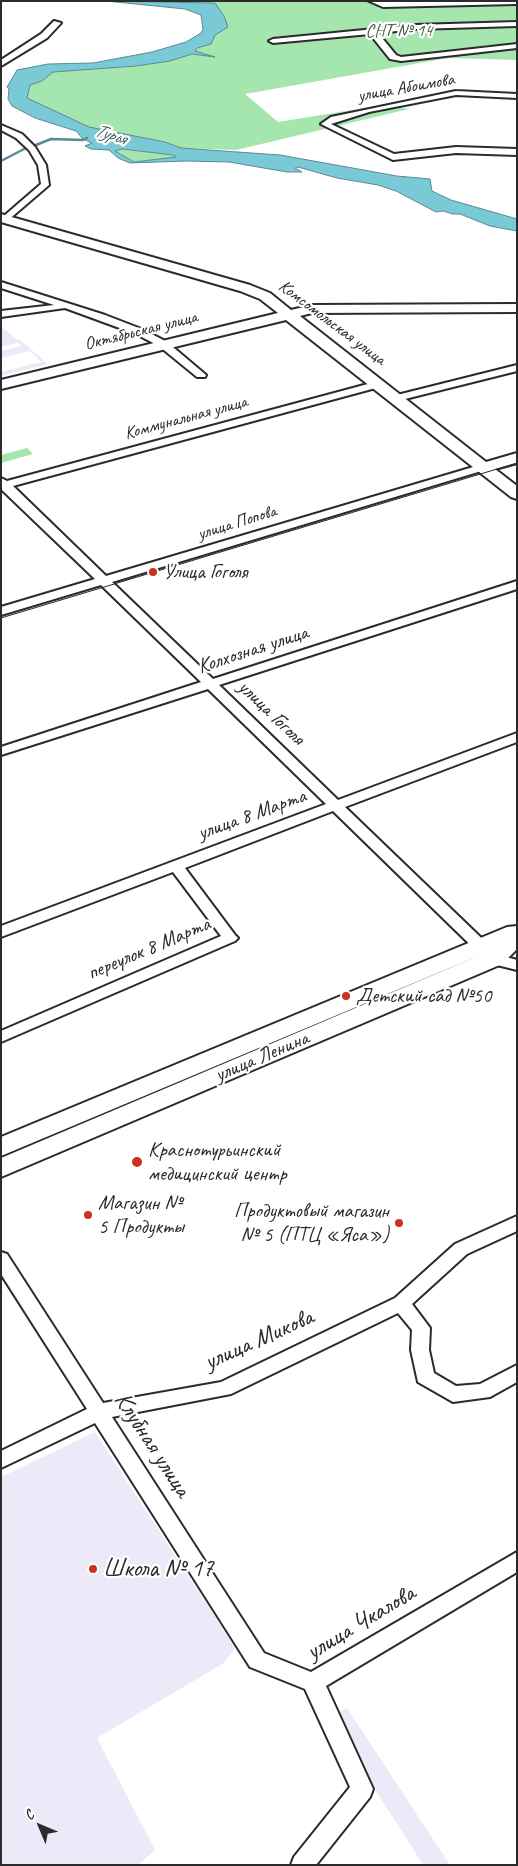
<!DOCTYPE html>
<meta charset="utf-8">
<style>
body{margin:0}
#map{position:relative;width:518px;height:1866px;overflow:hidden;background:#fff;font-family:Caveat,sans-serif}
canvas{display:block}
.frame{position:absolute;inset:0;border:2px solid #2b2b2b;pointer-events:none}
.north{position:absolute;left:15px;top:1801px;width:50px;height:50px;-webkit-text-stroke:4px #fff;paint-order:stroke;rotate:315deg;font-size:14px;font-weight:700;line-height:20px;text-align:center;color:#2b2b2b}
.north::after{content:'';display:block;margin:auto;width:18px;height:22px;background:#2b2b2b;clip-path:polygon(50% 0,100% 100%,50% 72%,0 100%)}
</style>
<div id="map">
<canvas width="518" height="1866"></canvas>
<div class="frame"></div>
<div class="north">С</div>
</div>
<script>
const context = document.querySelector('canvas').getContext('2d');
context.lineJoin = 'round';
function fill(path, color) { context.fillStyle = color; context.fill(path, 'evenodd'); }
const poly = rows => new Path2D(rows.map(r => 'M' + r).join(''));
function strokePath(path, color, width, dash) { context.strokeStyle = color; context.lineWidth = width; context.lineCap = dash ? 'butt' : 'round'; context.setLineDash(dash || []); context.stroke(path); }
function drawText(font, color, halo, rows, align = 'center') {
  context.font = font + ' Caveat,sans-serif'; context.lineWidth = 4.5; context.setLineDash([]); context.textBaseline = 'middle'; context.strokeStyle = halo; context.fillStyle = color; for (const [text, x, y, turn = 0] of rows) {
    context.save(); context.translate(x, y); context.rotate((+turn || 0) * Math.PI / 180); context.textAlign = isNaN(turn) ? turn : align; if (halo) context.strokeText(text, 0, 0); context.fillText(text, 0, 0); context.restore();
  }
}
const built = poly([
 [1,326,16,339,19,339,48,364,1,376,1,372,41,362,30,351,1,358,1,351,21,346,18,343,1,347],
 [95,1432,235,1648,224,1663,97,1738,155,1850,138,1865,1,1865,1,1477],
 [347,1708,450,1865,423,1865,361,1767,332,1716]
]);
const green = poly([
 [202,1,517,1,517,60,448,58,245,94,278,122,383,105,409,109,236,150,181,148,165,142,89,127,44,108,26,98,30,84,42,81,53,72,136,66,191,54,209,56,194,51,197,48,211,44,206,1],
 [118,149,173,155,176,158,134,162,120,156,115,151],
 [27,448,33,454,1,463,1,455]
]);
const water = poly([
 [106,1,215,3,224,16,228,27,215,35,211,44,197,48,195,51,215,57,192,54,170,61,136,66,53,72,42,81,30,85,27,98,89,127,165,142,181,148,280,155,397,176,430,179,432,191,451,200,517,219,517,231,490,226,460,214,453,214,443,211,436,212,396,191,378,185,337,178,298,167,295,168,302,172,287,172,229,162,186,161,130,163,118,158,109,150,91,149,85,146,92,143,83,139,76,131,35,118,12,106,8,99,9,89,7,87,17,70,48,64,93,63,152,52,186,42,201,33,203,29,201,15,185,9,106,1],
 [122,149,173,155,176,157,134,162,115,151,122,149]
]);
const stream = poly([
 [36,145,51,139,83,140,87,138],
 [1,161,26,148]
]);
const street = poly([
 [369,1,517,1,517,4,383,7,369,1],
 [54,21,61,23,47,38,1,66,1,60,41,34,54,21],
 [517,22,517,26,415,29,378,33,396,55,401,57,517,44,517,48,401,61,390,59,370,34,273,43,269,41,273,39,415,25,517,22],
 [456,91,517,94,517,98,456,95,369,112,331,124,394,154,456,147,517,149,517,155,456,153,393,160,321,124,331,117,456,91],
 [1,125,22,134,35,147,46,165,49,185,7,221,2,218,4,216,41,184,38,165,29,150,16,138,1,130,1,125],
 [1,282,105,315,144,330,167,342,206,375,205,377,197,377,159,346,136,334,65,308,1,317,1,311,54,305,1,288,1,282],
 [517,365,517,371,397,401,392,398,393,396,517,365],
 [379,381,383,382,383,386,13,486,106,576,480,465,488,465,488,469,112,582,213,679,517,581,517,589,219,685,338,800,517,733,517,742,345,807,499,955,517,960,517,970,489,963,333,811,185,868,235,935,238,938,235,941,1,1042,1,1031,221,936,173,872,1,937,1,926,326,804,208,689,1,755,1,747,201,682,101,585,1,615,1,607,95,579,1,489,1,478,7,481,379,381],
 [517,1216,517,1231,467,1254,412,1304,430,1328,429,1350,434,1373,456,1386,480,1384,517,1365,517,1382,490,1397,453,1402,418,1382,411,1350,412,1330,398,1313,231,1394,112,1417,264,1653,311,1672,517,1552,517,1572,326,1686,373,1789,370,1797,316,1865,291,1865,294,1857,350,1787,305,1689,250,1667,95,1423,1,1468,1,1451,87,1409,1,1274,1,1252,7,1254,103,1403,221,1382,395,1298,455,1244,517,1216]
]);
const secondary = poly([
 [1,214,250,285,270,293,291,310,312,305,517,304,517,312,312,313,300,316,486,462,517,453,517,463,495,469,517,486,517,499,511,497,286,320,1,389,1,380,278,313,260,299,240,291,1,222,1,214],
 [517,926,517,949,502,964,1,1177,1,1158,490,951,1,1156,1,1137,507,927,517,926]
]);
const tram = poly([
 [1,618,517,463]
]);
const markers = [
 [153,572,5,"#c8321e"],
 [346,996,5,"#c8321e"],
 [137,1162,6,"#c8321e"],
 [88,1215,5,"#c8321e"],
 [399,1223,5,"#c8321e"],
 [93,1569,5,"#c8321e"]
];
const farParknames = [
 ["СНТ № 14",399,31]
];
const farStreetnames = [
 ["улица Абоимова",406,88,-10],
 ["Комсомольская улица",332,323,37],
 ["Октябрьская улица",141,331,-14],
 ["Коммунальная улица",186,418,-15],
 ["улица Попова",237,523,-17]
];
const farWaternames = [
 ["Турья",110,135,17]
];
const poiNames = [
 ["Улица Гоголя",163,572],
 ["Детский сад №50",356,996],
 ["Краснотурьинский",148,1150],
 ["медицинский центр",148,1174],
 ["Магазин №",98,1203],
 ["5 Продукты",98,1227],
 ["Продуктовый магазин",389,1211,"right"],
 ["№ 5 (ПТЦ «Яса»)",389,1235,"right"]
];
const streetNames = [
 ["Колхозная улица",253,650,-18],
 ["улица Гоголя",271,713,44],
 ["улица 8 Марта",252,815,-20],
 ["переулок 8 Марта",149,949,-23],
 ["улица Ленина",262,1057,-23]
];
const nearStreetnames = [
 ["улица Микова",259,1340,-24],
 ["Клубная улица",152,1445,57],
 ["улица Чкалова",361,1623,-31]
];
const nearPoinames = [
 ["Школа № 17",103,1569]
];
fill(built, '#eceaf9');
fill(green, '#a5e5ae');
fill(water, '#7ac9d7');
strokePath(water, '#5a8a92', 1);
strokePath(stream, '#5a8a92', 2.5);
strokePath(street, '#2b2b2b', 4);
strokePath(secondary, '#2b2b2b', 4);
fill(street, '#fff');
fill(secondary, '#fff');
strokePath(tram, '#2b2b2b', 1);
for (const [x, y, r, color] of markers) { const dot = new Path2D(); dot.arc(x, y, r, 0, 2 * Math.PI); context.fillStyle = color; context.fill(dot); strokePath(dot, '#fff', 2); }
drawText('18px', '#4a5a4c', '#fff', farParknames);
drawText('18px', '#2b2b2b', '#fff', farStreetnames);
drawText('italic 19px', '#476267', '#fff', farWaternames);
drawText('21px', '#2b2b2b', '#fff', poiNames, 'left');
drawText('21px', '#2b2b2b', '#fff', streetNames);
drawText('25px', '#2b2b2b', '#fff', nearStreetnames);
drawText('25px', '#2b2b2b', '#fff', nearPoinames, 'left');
</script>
